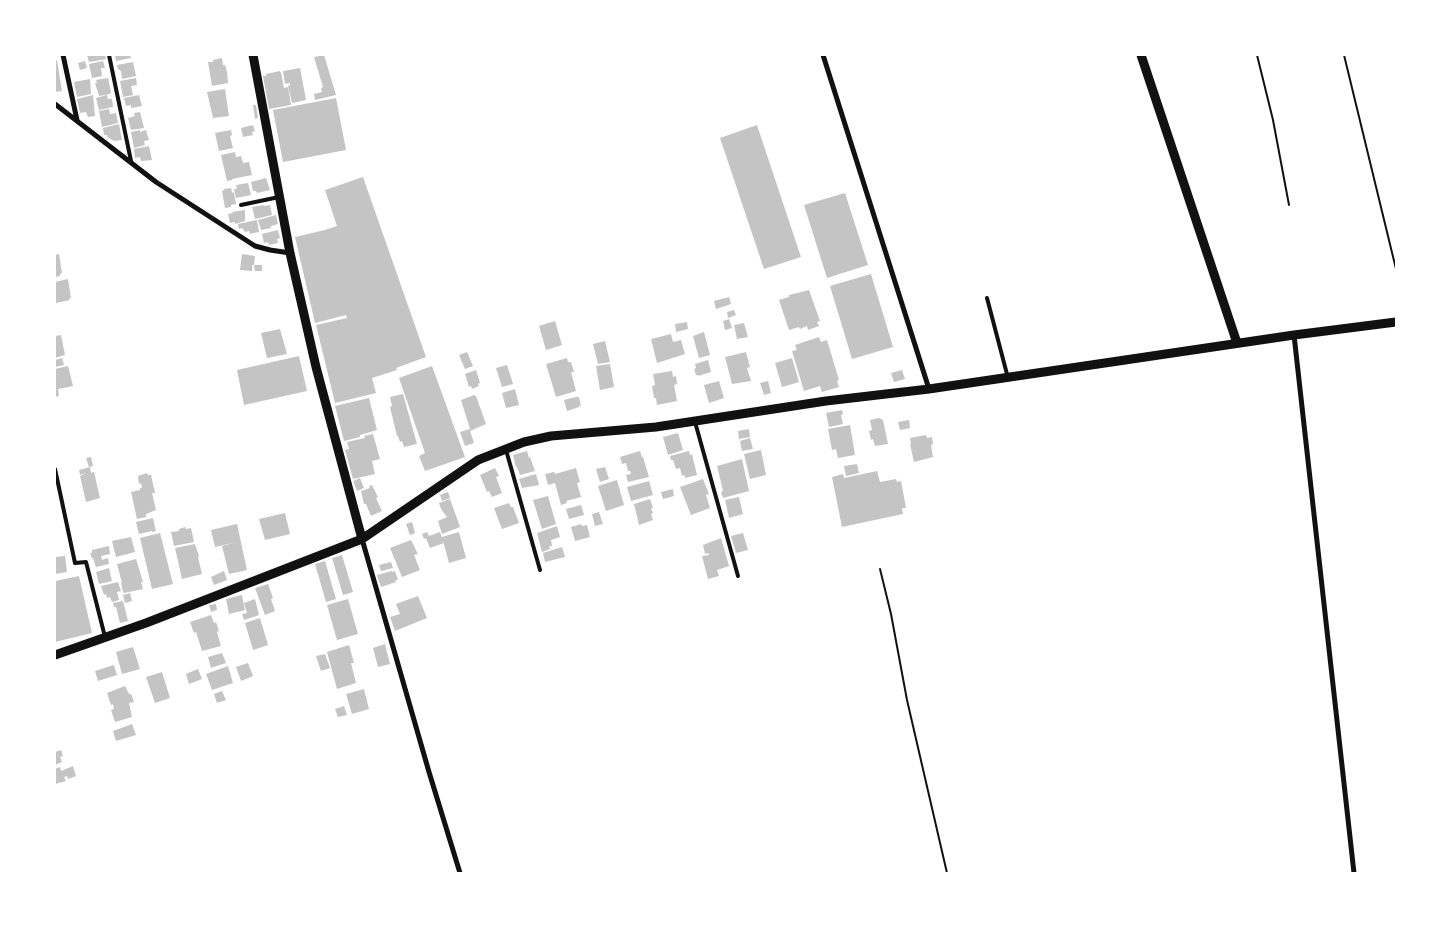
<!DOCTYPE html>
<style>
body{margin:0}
#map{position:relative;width:1451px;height:928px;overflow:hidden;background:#fff;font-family:"Varela Round",sans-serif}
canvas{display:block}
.frame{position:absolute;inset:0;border:56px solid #fff;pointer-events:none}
</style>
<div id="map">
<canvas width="1451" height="928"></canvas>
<div class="frame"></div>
</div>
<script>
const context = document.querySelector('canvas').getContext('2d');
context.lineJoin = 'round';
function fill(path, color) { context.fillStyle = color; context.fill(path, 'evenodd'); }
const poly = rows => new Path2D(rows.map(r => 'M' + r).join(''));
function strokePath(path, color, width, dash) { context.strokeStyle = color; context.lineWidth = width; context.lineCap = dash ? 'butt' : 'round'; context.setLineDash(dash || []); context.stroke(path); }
const building = poly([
 [87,55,105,55,106,59,89,62],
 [115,55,130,55,131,58,116,61],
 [324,55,336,95,315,100,314,94,322,92,321,88,323,87,314,57],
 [222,58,223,65,225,65,227,72,228,83,212,86,208,62,213,62,213,60],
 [57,60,62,91,55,92,55,61],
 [85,61,87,68,80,70,78,63],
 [103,61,105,68,101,68,102,76,92,78,89,64],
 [133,62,136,76,122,79,121,71,118,69,117,65],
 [300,68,306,100,292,103,288,86,290,85,290,83,285,84,283,71],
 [280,71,280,73,281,72,284,88,288,87,291,105,269,109,263,76,266,76,266,74],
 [108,78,111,92,110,94,99,96,95,83,97,83,96,80],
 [136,78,137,85,131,86,133,95,123,97,120,81],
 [90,79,91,94,77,97,74,82],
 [225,89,229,116,213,118,207,92],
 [93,95,95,116,88,117,86,112,80,113,77,99],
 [107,95,108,99,112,99,113,107,99,110,96,98],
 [139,95,142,106,131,108,131,105,126,106,124,98],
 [336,98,346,150,283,162,273,110],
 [253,105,256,105,258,118,255,119],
 [109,109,110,114,116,113,118,123,102,127,99,111],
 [140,112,144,128,131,130,128,118,135,116,134,113],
 [119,124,122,140,114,141,113,140,110,139,109,137,108,138,107,135,104,135,103,128],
 [253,125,255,131,252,132,253,135,243,137,241,128],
 [757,125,801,257,764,269,720,138],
 [140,130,140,132,146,130,149,140,144,141,145,145,134,148,131,132],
 [231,130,232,135,230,136,233,148,219,151,215,133],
 [149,146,152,160,141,161,140,157,135,158,134,149],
 [235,152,236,157,241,156,243,163,249,162,252,175,232,179,232,180,227,181,221,155],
 [363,177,426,357,396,368,397,370,372,378,376,393,335,403,316,325,347,318,346,315,315,323,295,237,325,230,337,226,325,190],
 [266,178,270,190,257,193,256,191,253,191,251,182],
 [248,183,251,195,236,198,234,189,237,189,236,185],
 [231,188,232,193,234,192,236,204,231,205,231,207,225,208,222,191,224,190,224,189],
 [845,193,868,265,827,278,804,205],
 [264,205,264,206,270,205,272,215,255,219,252,207],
 [245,210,245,221,235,224,235,222,230,223,228,214,233,213,232,212],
 [276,215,278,224,271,226,271,228,261,230,258,220],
 [257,220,259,232,250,234,249,231,245,232,242,228,239,229,238,224],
 [278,230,280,238,277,239,278,243,269,245,268,242,264,243,262,234],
 [59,254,62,273,60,274,60,276,55,277,55,255],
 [242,254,255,256,254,265,252,265,252,271,240,270],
 [254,265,262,265,262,271,255,271],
 [871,274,893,347,852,359,830,286],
 [68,279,71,298,69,298,70,300,56,303,55,282],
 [809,290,820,321,817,322,819,326,808,330,807,326,800,329,799,327,789,330,779,300,789,297,789,295],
 [729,297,731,304,716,309,714,301],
 [734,310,736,315,728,318,727,312],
 [729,319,732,328,725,330,723,321],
 [555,321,562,345,546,350,539,326],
 [687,322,688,329,676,332,675,324],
 [744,323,748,337,737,339,734,325],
 [280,329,287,354,267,358,261,333],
 [704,332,710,355,699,358,693,336],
 [671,334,673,342,681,340,685,354,657,363,651,339],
 [61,335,65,355,55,358,55,336],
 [819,337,821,342,827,340,839,380,837,381,839,387,822,392,820,386,804,391,792,351,797,350,795,345],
 [605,341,610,362,598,364,593,344],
 [467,352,473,366,465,369,459,355],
 [746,352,750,367,747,368,751,381,732,384,725,357],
 [299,356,307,391,244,405,237,370],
 [62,358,64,365,55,367,55,360],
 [567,358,568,362,571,362,574,372,571,372,576,391,556,397,546,364],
 [792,358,799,382,782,387,775,363],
 [708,360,711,372,698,376,698,375,696,375,694,369,696,368,695,364],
 [610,364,614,387,600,390,596,366],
 [507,365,513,384,502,387,496,368],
 [68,366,73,386,58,389,59,396,55,397,55,369],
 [432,366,465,457,425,471,419,456,425,453,399,378],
 [476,370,480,383,478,384,479,386,472,389,471,386,469,387,465,374],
 [902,370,905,379,894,382,891,373],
 [672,371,673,377,676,376,677,384,674,385,677,401,657,405,656,398,654,398,652,386,655,385,653,374],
 [719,381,724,398,709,403,704,385],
 [768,381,771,393,764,395,760,383],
 [515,389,519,405,506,408,502,393],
 [403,394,417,444,404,447,402,441,400,442,398,436,397,436,390,407,392,406,390,397],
 [474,395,476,396,486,424,470,431,474,443,465,446,460,432,470,429,461,400],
 [576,397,579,397,581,405,579,406,579,407,567,411,564,400],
 [369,398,377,430,360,435,360,437,344,441,335,406],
 [842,410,843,414,841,415,843,424,829,427,826,413],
 [879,418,883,420,888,444,875,446,873,439,871,440,869,431,872,430,870,420],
 [909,420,910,428,900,430,898,422],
 [850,425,855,455,838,458,836,449,832,450,828,429],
 [749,429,750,437,739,439,738,431],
 [678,433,683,450,668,455,663,437],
 [373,434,380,459,372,461,375,474,353,479,345,450,349,449,347,442,365,438,364,436],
 [926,435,927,438,932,437,933,444,931,445,933,457,914,462,910,444,911,444,910,438],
 [750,438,753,449,742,451,740,441],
 [761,450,766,475,750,479,744,454],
 [527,451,529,458,530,457,535,471,520,475,517,467,516,467,513,455],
 [640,451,642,457,643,457,649,477,628,482,626,475,631,474,630,471,628,471,626,463,622,464,620,457],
 [689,451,690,455,692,454,697,475,685,478,685,475,682,476,680,468,676,469,673,460,671,460,670,456],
 [91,457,93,466,89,467,86,458],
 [742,459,749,491,723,498,721,492,723,491,717,466],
 [857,464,859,473,846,476,844,466],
 [90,467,91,473,94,472,100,498,86,502,80,476,86,473,80,475,79,470],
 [605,467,609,479,600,482,596,469],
 [495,468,499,476,496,477,502,493,492,497,489,491,487,492,480,475],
 [576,468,580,482,577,483,581,497,566,501,567,503,561,505,555,483,548,485,545,474,554,472,555,474],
 [877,471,880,482,896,479,897,482,901,481,906,508,902,508,903,514,842,527,832,477,843,474,844,478],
 [147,473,148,475,151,475,155,493,152,493,156,510,146,514,146,517,137,519,131,492,140,490,140,488,142,488,141,483,139,484,138,476],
 [536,474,539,485,522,488,519,479],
 [360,478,364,488,357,491,353,481],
 [703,479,709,494,706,495,710,508,691,515,680,487],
 [617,480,624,505,606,511,598,486],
 [649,481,653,495,631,501,627,487],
 [372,485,378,497,376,498,382,511,371,516,366,504,364,504,361,491,370,488,369,486],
 [673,489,674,496,663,499,661,492],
 [448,492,450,498,442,501,440,495],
 [548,496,556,524,542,529,533,500],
 [739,497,743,514,729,518,725,500],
 [450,499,460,527,442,534,438,521,447,517,441,509,439,503],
 [650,499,653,508,651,509,653,513,651,514,653,520,639,525,634,504],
 [509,503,511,507,513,507,519,523,502,529,494,508],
 [581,505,584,515,569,519,566,509],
 [599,512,603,524,595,526,592,514],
 [285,513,290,534,265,540,259,519],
 [153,518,156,531,152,532,152,531,139,534,136,522],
 [412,522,415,533,410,535,406,524],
 [237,524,247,570,229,574,222,546,237,542,215,547,211,530],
 [581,524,582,526,587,525,590,537,575,541,571,527],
 [557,526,560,537,551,540,552,546,549,546,550,549,542,552,537,533],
 [185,527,186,529,191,528,194,542,174,546,171,532,179,531,179,529],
 [427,532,429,536,440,532,444,543,430,548,426,538,424,539,422,534],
 [459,532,466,558,449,563,442,537],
 [160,533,173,584,152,589,140,538],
 [743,533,748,550,736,553,731,536],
 [131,537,135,552,116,557,112,541],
 [721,538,729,566,717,570,719,576,708,579,702,556,709,555,708,553,705,554,703,545],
 [411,540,418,554,414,555,420,570,402,577,390,548],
 [195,544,199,556,198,557,202,574,182,579,175,548],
 [109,546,110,554,101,556,102,560,108,558,109,564,96,567,93,558,92,558,90,553,92,553,92,550],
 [562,547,565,557,545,562,543,553],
 [342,555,353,592,343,595,332,558],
 [65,556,67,572,55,574,55,557],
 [136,559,143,582,141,582,143,589,124,593,123,592,121,583,122,583,117,564],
 [325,561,336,599,326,602,315,564],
 [391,562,393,568,381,571,379,565],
 [109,568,112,581,99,584,96,572],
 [224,571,227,580,214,585,211,577],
 [392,571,392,572,395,571,398,580,395,580,396,582,381,587,377,575],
 [79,576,92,633,55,642,55,581],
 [118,582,121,591,117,592,119,600,112,602,110,597,107,598,106,594,104,595,101,586],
 [268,584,273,598,271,599,275,611,265,615,255,588],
 [130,593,132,601,125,603,123,595],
 [242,595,245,610,229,614,226,599],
 [418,596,427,618,395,631,390,617,400,614,396,604],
 [255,599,259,615,244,620,242,614,247,613,244,603],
 [348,599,358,634,337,640,327,605],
 [123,601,128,621,120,623,116,607,114,607,113,603],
 [216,604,217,610,211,612,209,605],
 [211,615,214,623,216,622,219,631,217,632,221,646,202,651,196,632,194,633,190,622],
 [260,618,268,645,253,650,245,623],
 [385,644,390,664,378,667,373,648],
 [349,645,354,663,351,663,356,683,337,689,327,652],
 [133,647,140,669,122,674,116,652],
 [222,653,226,663,211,668,208,657],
 [325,654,330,668,321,671,316,656],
 [248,663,253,676,241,681,236,667],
 [114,665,117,675,98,681,95,671],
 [228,666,233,683,212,690,206,674],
 [198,669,202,679,189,684,186,674],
 [162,672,170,698,155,703,146,677],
 [125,686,129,694,131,694,134,702,129,703,132,717,115,722,111,710,114,709,113,704,111,705,107,693],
 [364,689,369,709,352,714,346,694],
 [222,691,226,700,217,703,214,694],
 [344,706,347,715,338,717,335,709],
 [132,724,136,735,116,741,113,731],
 [61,750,63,756,60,757,62,762,55,765,55,752],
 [73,766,76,776,68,779,67,776,64,777,66,781,55,784,55,769,60,767,61,771]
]);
const path = poly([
 [1257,55,1273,120,1289,205],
 [1344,55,1396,269],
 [880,569,891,614,907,700,947,873]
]);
const service = poly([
 [109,55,131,161],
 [241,205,279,197],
 [987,298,1008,378],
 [695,422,738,576],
 [506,450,540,570],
 [55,469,75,563,86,562,105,637]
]);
const minor = poly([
 [63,55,77,120],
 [823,55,929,389],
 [55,104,156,182,255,246,270,250,290,253],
 [1294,335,1354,873],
 [362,539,429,772,460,873]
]);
const tertiary = poly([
 [253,55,290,253,316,367,362,539],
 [1141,55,1237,343],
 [55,655,146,623,362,539,478,460,524,442,551,436,656,427,826,401,929,389,1294,335,1396,322]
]);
fill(building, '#c4c4c4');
strokePath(path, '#111', 2);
strokePath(service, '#111', 4);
strokePath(minor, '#111', 5);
strokePath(tertiary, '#111', 9);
</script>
